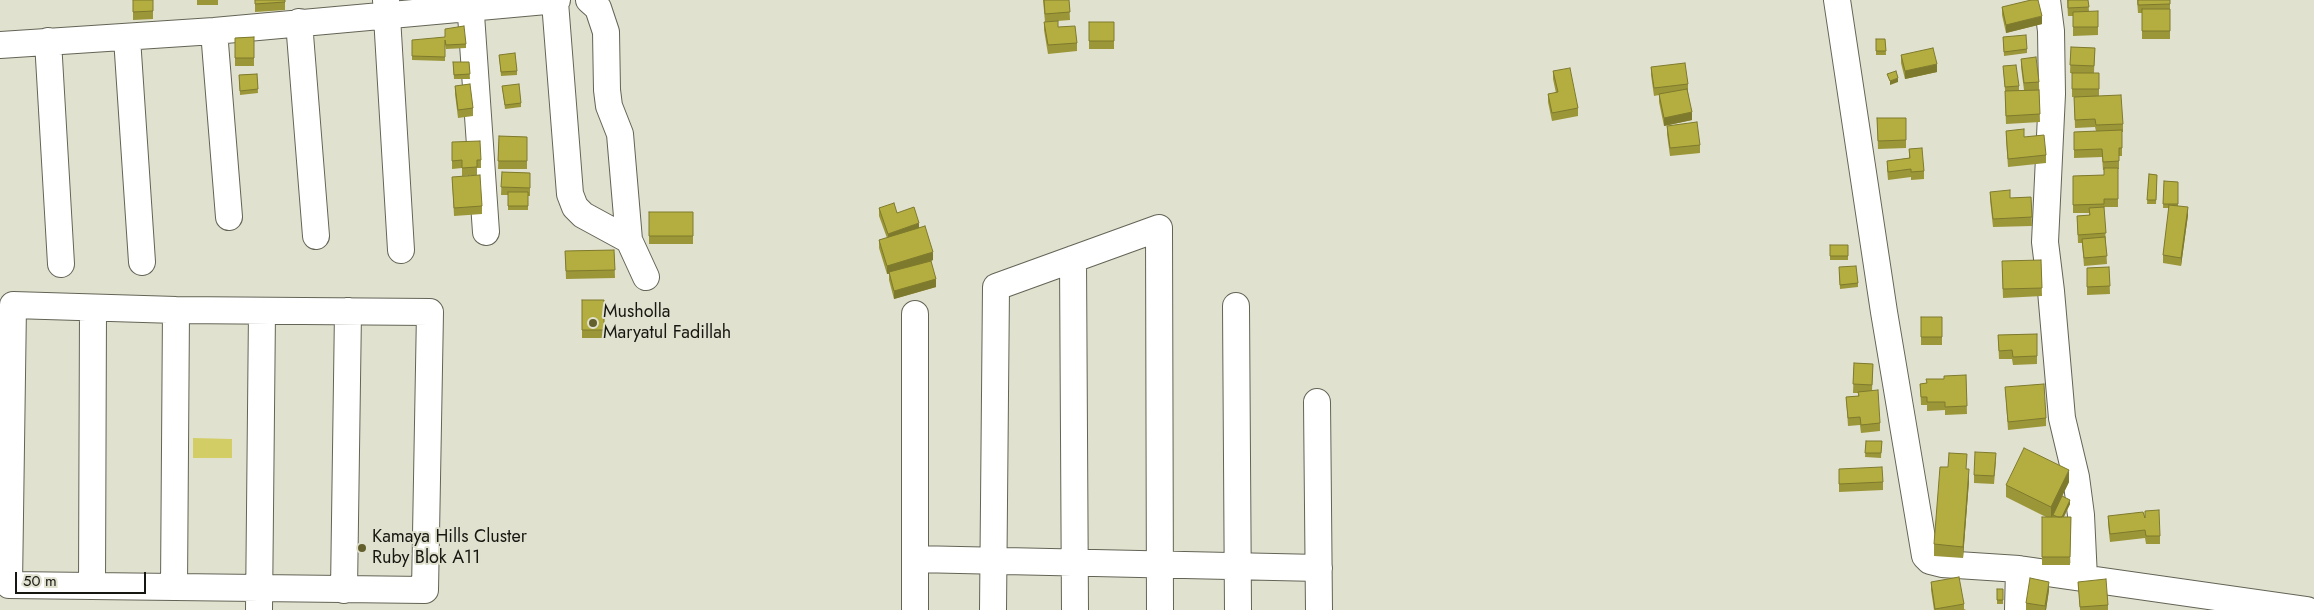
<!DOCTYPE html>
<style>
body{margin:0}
#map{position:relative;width:2314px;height:610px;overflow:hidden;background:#e1e1d0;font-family:Jost,sans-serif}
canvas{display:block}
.scale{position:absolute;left:15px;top:572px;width:131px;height:22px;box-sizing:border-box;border:2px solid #171711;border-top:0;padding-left:6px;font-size:15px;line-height:18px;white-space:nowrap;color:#171711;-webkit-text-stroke:4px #e1e1d0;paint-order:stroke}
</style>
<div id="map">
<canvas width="2314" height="610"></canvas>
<div class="scale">50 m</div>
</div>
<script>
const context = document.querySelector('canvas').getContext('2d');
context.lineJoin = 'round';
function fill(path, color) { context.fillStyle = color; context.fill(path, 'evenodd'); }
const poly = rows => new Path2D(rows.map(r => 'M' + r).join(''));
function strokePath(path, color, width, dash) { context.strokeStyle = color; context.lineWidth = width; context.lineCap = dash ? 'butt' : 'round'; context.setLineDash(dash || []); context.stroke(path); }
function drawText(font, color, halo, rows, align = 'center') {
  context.font = font + ' Jost,sans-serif'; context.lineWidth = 4; context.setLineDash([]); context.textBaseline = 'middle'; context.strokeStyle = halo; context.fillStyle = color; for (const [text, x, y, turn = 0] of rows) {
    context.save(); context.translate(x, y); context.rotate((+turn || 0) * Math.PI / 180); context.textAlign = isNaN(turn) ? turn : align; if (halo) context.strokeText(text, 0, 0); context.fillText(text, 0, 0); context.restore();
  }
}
const green = poly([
 [193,438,232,439,232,458,193,458]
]);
const minor = poly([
 [386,0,401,250],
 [470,0,486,232],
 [589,0,598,8,606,32,607,90,609,106,620,134,629,240],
 [1837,0,1884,312,1925,556,1930,561,1942,564,2019,569,2307,610],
 [2047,0,2051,31,2052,94,2045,242,2051,291,2062,418,2076,477,2081,515,2084,578],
 [555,2,570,194,575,207,583,215,629,240,646,277],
 [299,22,316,236],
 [214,31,229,217],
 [127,38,142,262],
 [48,41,61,264],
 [0,45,214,31,557,0],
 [1073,259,1075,610],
 [13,305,176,310,430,312,425,590,9,585,13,305],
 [1236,306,1238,610],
 [915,314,915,610],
 [1317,402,1319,610],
 [915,559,1319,568],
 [92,585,93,308],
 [174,587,176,310],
 [344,590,348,311],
 [259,610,262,311],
 [993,610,996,287,1159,228,1160,610],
 [2018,610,2019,569]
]);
const wall = poly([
 [133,0,153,0,153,19,133,20],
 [197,0,218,0,218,5,197,5],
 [255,0,285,0,285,10,255,12],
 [1043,0,1069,0,1070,20,1045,22],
 [2067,0,2088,0,2089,11,2098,27,2098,35,2073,36,2073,16,2068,16],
 [2137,0,2170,0,2170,39,2142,39,2142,13,2138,13],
 [2002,7,2042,24,2006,33,2002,15],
 [1044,22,1058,27,1077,43,1077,51,1048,54,1044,30],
 [1089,22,1114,22,1114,49,1089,49],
 [254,37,254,66,235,66,235,38],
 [2003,37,2027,49,2027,53,2004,56],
 [1876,39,1885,39,1886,55,1876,55],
 [412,40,466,44,466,48,446,49,445,44,445,61,412,60],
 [2071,47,2095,48,2094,73,2099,73,2099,96,2123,124,2123,132,2122,132,2122,156,2119,156,2119,169,2118,169,2118,207,2104,207,2107,264,2084,266,2082,243,2078,243,2077,216,2089,215,2089,213,2073,213,2073,176,2104,175,2104,170,2103,170,2102,157,2074,158,2074,132,2096,131,2095,127,2075,128,2074,97,2076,97,2072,97,2072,73,2070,73],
 [499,55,517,71,517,75,501,76],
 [1901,55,1937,72,1905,79,1901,63],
 [2021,59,2039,82,2040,122,2006,124,2005,99,2005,90,2003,66,2019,86,2019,90,2024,90,2021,67],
 [453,62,469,62,470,79,454,79],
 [1651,67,1688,84,1688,92,1692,120,1664,126,1659,102,1659,95,1654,96,1651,75],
 [1553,71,1578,108,1578,116,1552,121,1548,102,1548,94,1556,93,1553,79],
 [257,74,258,93,240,95,239,75],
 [455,86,473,108,473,116,458,118,455,94],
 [502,86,521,103,521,107,505,109],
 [1877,118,1906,118,1906,148,1878,149],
 [1667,126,1700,145,1700,153,1670,156,1667,134],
 [2006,131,2046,155,2046,163,2008,167,2006,139],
 [499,136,527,137,527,169,498,169],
 [452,142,481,160,481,168,477,168,477,175,462,176,462,168,452,169],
 [1909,149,1924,171,1924,179,1911,180,1911,177,1888,180,1887,169,1887,161,1909,158],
 [502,172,530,173,530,196,528,196,528,210,508,210,508,195,501,195],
 [2149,174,2157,175,2156,204,2147,204],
 [452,177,482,206,482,214,454,216],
 [2164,181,2178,182,2178,206,2188,215,2181,266,2163,263,2163,255,2169,208,2163,208],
 [1990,192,2010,198,2031,197,2032,226,1993,227,1990,200],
 [879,208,919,228,933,260,931,261,936,287,894,299,889,280,889,274,887,274,879,248,879,240,887,238,879,216],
 [649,212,693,212,693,244,649,244],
 [1830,245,1848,245,1848,260,1830,260],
 [614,250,615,278,566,279,565,251],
 [2041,260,2042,296,2003,298,2002,269],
 [2109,267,2110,294,2087,295,2087,268],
 [1839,271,1858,283,1858,287,1840,289],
 [582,300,604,300,604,338,582,338],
 [1921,317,1942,317,1942,345,1921,345],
 [2037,334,2037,364,2013,365,2012,359,1999,359,1998,335],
 [1854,363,1873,364,1872,391,1880,423,1880,431,1861,433,1860,425,1848,426,1846,397,1858,396,1858,393,1853,393],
 [1966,375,1967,414,1945,415,1945,410,1927,411,1927,405,1921,405,1920,384,1926,383,1944,379],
 [2005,387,2046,418,2046,426,2008,430],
 [1866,441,1882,441,1881,458,1865,457],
 [1996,461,1994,484,1974,483,1974,475],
 [1839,469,1883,482,1883,490,1839,492],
 [1967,469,1969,481,1963,558,1934,556,1934,544],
 [2069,482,2062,496,2070,504,2064,517,2071,517,2070,565,2042,565,2042,517,2046,517,2006,497,2006,485],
 [2108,516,2145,517,2160,536,2160,544,2146,544,2145,538,2110,542,2108,524],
 [1931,582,1964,604,1964,609,1966,610,1934,610,1931,590],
 [2078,582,2108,605,2108,610,2080,610],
 [1997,589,2003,589,2003,604,1997,604],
 [2049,590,2046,610,2026,610,2026,603]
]);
const shadedWall = poly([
 [2042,16,2042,24,2006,33,2006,25],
 [1937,64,1937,72,1905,79,1905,71],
 [1898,78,1898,82,1890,85,1890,81],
 [1692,112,1692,120,1664,126,1664,118],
 [2188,207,2188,215,2181,266,2181,258],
 [919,223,919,231,888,242,888,234],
 [933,252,933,260,887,274,887,266],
 [936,279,936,287,894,299,894,291],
 [1969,469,1969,481,1963,558,1963,547],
 [2069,470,2069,482,2051,519,2051,507],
 [2070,500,2070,504,2061,522,2061,518],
 [2049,582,2049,590,2046,610,2045,610]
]);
const building = poly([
 [133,0,153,0,153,11,133,12,133,0],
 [255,0,285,0,285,2,255,4,255,0],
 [1044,0,1069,0,1070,12,1045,14,1044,0],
 [2031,0,2038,0,2042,16,2006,25,2002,7,2031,0],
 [2068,0,2088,0,2089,7,2068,8,2068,0],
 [2138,0,2170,0,2170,4,2138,5,2138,0],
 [2142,9,2170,9,2170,31,2142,31,2142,9],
 [2098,11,2098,27,2073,27,2073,12,2098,11],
 [1058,21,1058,27,1075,26,1077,43,1048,45,1044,22,1058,21],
 [1089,22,1114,22,1114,41,1089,41,1089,22],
 [464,26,466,44,446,45,445,40,445,57,412,56,412,40,445,37,445,29,464,26],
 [2026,35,2027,49,2004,52,2003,37,2026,35],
 [254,37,254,58,235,58,235,38,254,37],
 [1876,39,1885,39,1886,51,1876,51,1876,39],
 [2071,47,2095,48,2094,66,2070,65,2071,47],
 [1933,48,1937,64,1905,71,1901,55,1933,48],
 [515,53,517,71,501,72,499,55,515,53],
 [2036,57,2039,82,2024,83,2021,59,2036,57],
 [453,62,469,62,470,74,454,75,453,62],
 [1685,63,1688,84,1654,88,1651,67,1685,63],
 [2016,65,2019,86,2005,87,2003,66,2016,65],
 [1570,68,1578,108,1552,113,1548,94,1558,92,1553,71,1570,68],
 [1896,71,1898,78,1890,81,1887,74,1896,71],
 [2072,73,2099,73,2099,89,2072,89,2072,73],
 [257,74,258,89,240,91,239,75,257,74],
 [470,84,473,108,458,110,455,86,470,84],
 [519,84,521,103,505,105,502,86,519,84],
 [1687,89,1692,112,1664,118,1659,94,1687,89],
 [2039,90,2040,114,2006,116,2005,91,2039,90],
 [2121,95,2123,124,2096,125,2095,119,2075,120,2074,97,2121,95],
 [1877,118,1906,118,1906,140,1878,141,1877,118],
 [1697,122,1700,145,1670,148,1667,126,1697,122],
 [2024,129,2024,137,2044,135,2046,155,2008,159,2006,131,2024,129],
 [2122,130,2122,148,2119,148,2119,161,2103,162,2102,149,2074,150,2074,132,2122,130],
 [499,136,527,137,527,161,498,161,499,136],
 [480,141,481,160,477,160,477,167,462,168,462,160,452,161,452,142,480,141],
 [1922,148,1924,171,1911,172,1911,169,1888,172,1887,161,1910,158,1909,149,1922,148],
 [2104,168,2118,168,2118,199,2104,199,2104,204,2073,205,2073,176,2104,175,2104,168],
 [502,172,530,173,530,188,501,187,502,172],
 [2149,174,2157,175,2156,200,2147,200,2149,174],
 [480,175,482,206,454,208,452,177,480,175],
 [2164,181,2178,182,2178,204,2163,204,2164,181],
 [2010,190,2010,198,2031,197,2032,217,1993,219,1990,192,2010,190],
 [508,192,528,192,528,206,508,206,508,192],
 [894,203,897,213,914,207,919,223,888,234,879,208,894,203],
 [2169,205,2188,207,2181,258,2163,255,2169,205],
 [2104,207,2106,233,2078,235,2077,216,2090,215,2089,208,2104,207],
 [649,212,693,212,693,236,649,236,649,212],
 [925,226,933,252,887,266,879,240,925,226],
 [2105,237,2107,256,2084,258,2082,239,2105,237],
 [1830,245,1848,245,1848,256,1830,256,1830,245],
 [614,250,615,270,566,271,565,251,614,250],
 [2041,260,2042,288,2003,289,2002,261,2041,260],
 [931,261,936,279,894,291,889,272,931,261],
 [1856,266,1858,283,1840,285,1839,267,1856,266],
 [2109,267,2110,286,2087,287,2087,268,2109,267],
 [582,300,604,300,604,330,582,330,582,300],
 [1921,317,1942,317,1942,337,1921,337,1921,317],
 [2037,334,2037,356,2013,357,2012,350,1999,351,1998,335,2037,334],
 [1854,363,1873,364,1872,385,1853,384,1854,363],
 [1966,375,1967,406,1945,407,1945,402,1927,402,1927,397,1921,397,1920,384,1927,383,1926,379,1944,379,1944,376,1966,375],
 [2044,384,2046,418,2008,422,2005,387,2044,384],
 [1878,390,1880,423,1861,425,1860,417,1848,418,1846,397,1859,396,1858,392,1878,390],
 [1866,441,1882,441,1881,453,1865,453,1866,441],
 [2024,448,2069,470,2051,507,2006,485,2024,448],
 [1975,452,1996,453,1994,476,1974,475,1975,452],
 [1949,453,1967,454,1966,469,1969,469,1963,547,1934,544,1940,467,1948,467,1949,453],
 [1882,467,1883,482,1839,484,1839,469,1882,467],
 [2062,496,2070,500,2062,517,2058,517,2053,515,2062,496],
 [2159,510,2160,536,2146,536,2145,530,2110,534,2108,516,2143,512,2145,518,2145,511,2159,510],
 [2042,517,2071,517,2070,557,2042,557,2042,517],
 [1959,577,1964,604,1935,609,1931,582,1959,577],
 [2030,578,2049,582,2045,606,2026,603,2030,578],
 [2106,579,2108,605,2080,607,2078,582,2106,579],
 [1997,589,2003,589,2003,600,1997,600,1997,589]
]);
const markers = [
 [593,323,5,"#63602d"],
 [362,548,5,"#63602d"]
];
const poiNames = [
 ["Musholla",603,313],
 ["Maryatul Fadillah",603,334],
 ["Kamaya Hills Cluster",372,538],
 ["Ruby Blok A11",372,559]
];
fill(green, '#d2cd65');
strokePath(minor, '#646456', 28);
strokePath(minor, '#fff', 26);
fill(wall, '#9b9637');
fill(shadedWall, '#7e7a2d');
fill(building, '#b4ae40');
strokePath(building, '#7e7a2d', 1);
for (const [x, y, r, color] of markers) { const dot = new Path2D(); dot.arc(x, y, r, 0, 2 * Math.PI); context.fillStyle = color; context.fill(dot); strokePath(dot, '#e1e1d0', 2); }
drawText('18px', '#171711', '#e1e1d0', poiNames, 'left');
</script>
